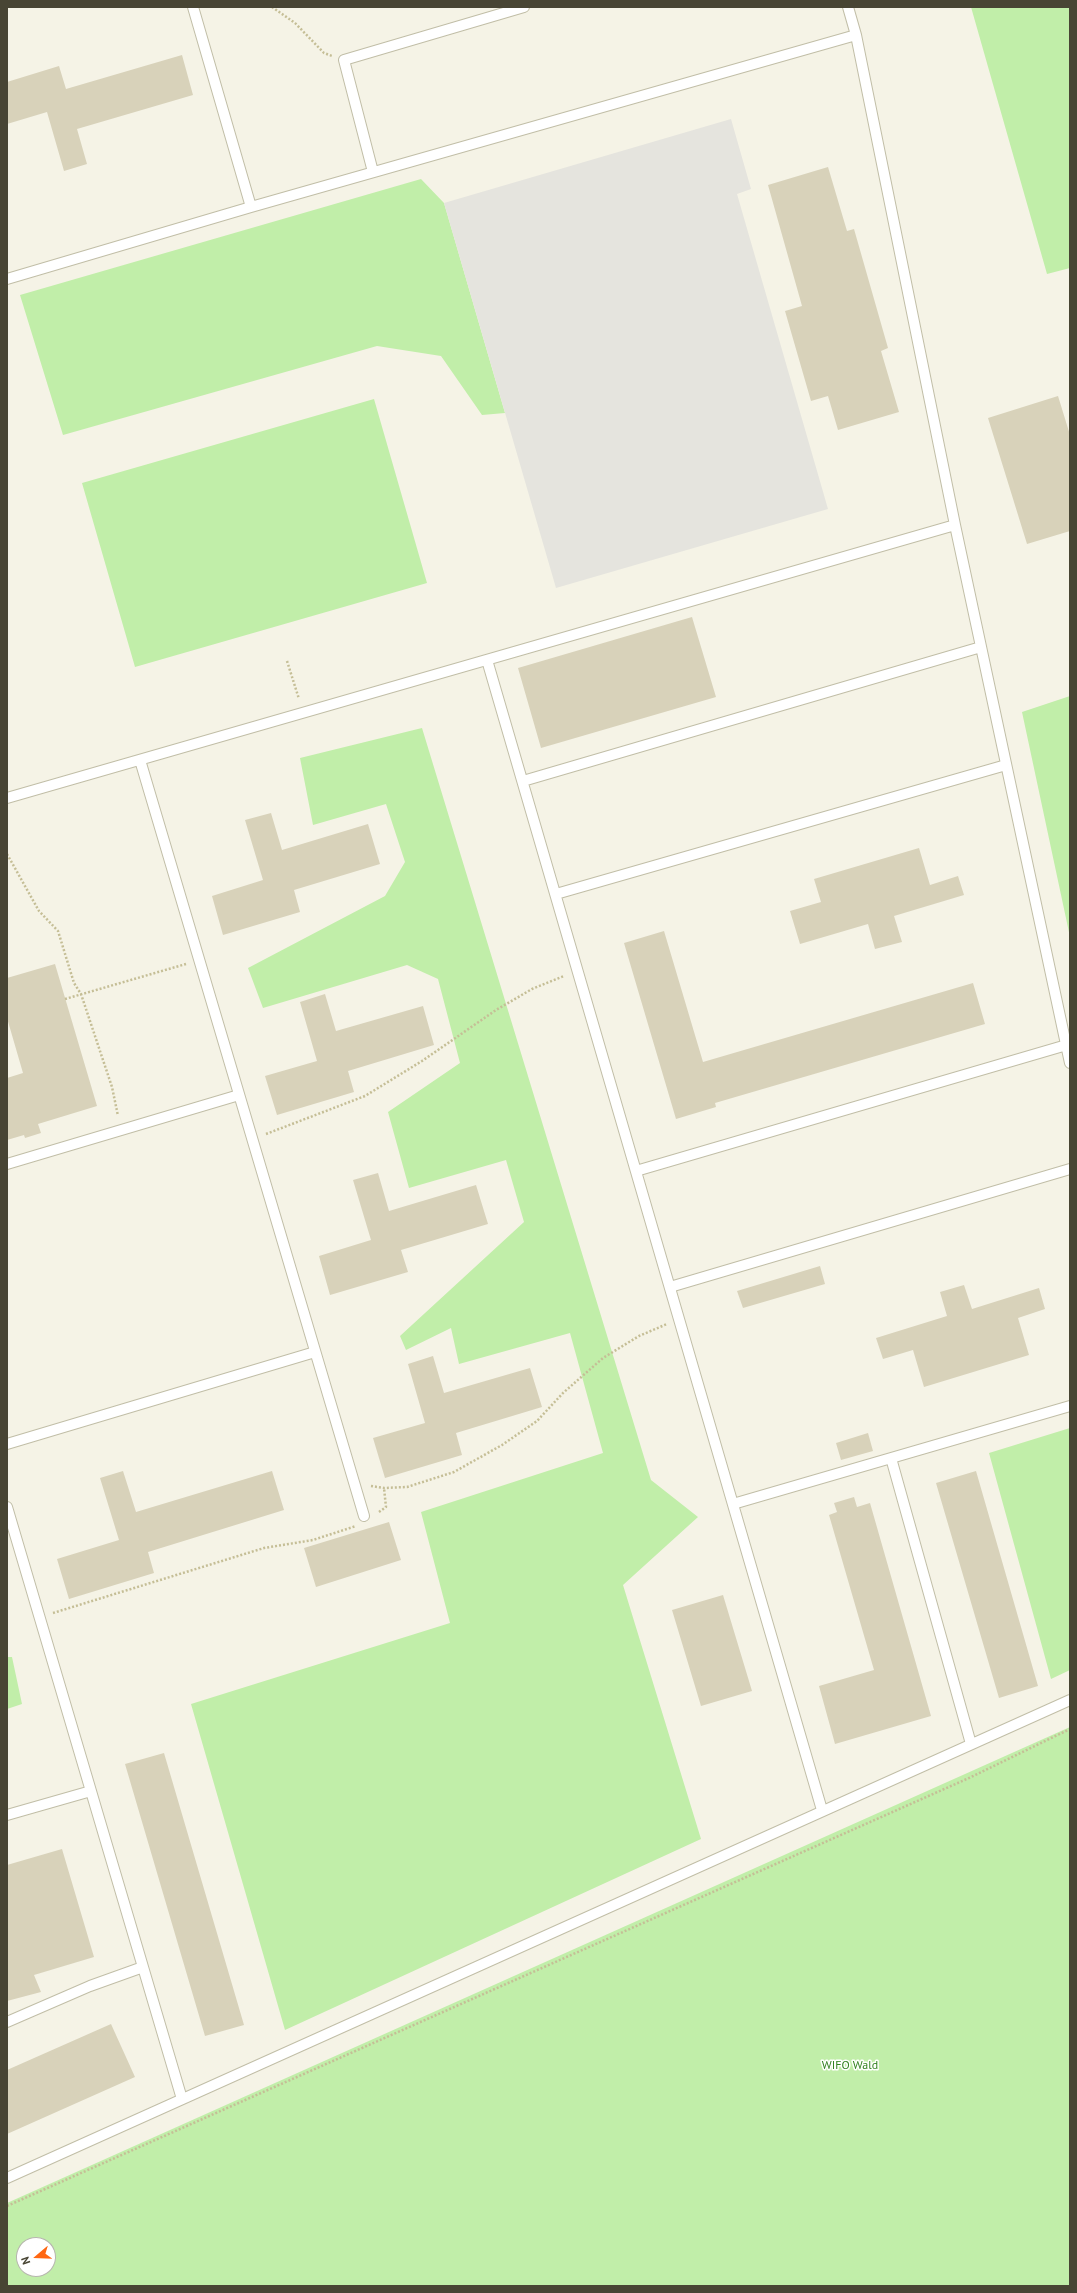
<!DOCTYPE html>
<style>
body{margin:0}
#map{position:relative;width:1077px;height:2293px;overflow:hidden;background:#f5f3e6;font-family:"PT Sans",sans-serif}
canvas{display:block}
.frame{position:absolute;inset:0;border:8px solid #484534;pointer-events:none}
.north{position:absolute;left:16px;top:2237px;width:40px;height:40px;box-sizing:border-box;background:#fff;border:1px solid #b6b5ae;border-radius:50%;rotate:251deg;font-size:11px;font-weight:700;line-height:16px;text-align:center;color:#484534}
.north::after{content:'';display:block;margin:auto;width:14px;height:18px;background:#ff6712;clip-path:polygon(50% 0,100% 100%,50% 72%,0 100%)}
</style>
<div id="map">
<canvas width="1077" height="2293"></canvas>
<div class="frame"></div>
<div class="north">N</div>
</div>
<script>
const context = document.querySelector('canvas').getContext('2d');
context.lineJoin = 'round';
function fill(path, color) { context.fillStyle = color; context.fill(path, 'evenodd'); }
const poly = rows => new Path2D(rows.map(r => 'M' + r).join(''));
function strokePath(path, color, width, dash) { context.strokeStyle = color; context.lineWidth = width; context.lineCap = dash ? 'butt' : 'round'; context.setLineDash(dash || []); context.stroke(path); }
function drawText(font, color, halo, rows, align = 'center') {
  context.font = font + ' "PT Sans",sans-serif'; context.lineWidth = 3; context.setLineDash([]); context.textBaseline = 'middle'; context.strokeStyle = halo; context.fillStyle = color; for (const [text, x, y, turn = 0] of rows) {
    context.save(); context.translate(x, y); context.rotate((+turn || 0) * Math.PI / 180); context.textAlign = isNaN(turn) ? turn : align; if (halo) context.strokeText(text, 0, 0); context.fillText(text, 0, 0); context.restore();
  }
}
const green = poly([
 [971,7,1070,7,1070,268,1047,274],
 [421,179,444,203,505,413,482,415,441,356,377,346,63,435,20,295],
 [374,399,427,583,135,667,82,483],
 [1070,696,1070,937,1022,712],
 [422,728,651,1480,698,1517,623,1585,701,1839,285,2030,191,1704,450,1623,421,1512,603,1453,570,1333,459,1364,451,1328,406,1350,400,1336,524,1222,506,1160,409,1188,388,1112,460,1063,438,979,407,965,263,1008,248,968,385,896,405,862,386,804,313,825,300,758],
 [1070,1428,1070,1670,1051,1679,989,1453],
 [7,1657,12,1657,22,1704,7,1709],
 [1070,1727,1070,2286,7,2286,7,2203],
 [24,2245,48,2245,48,2269,24,2269]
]);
const parking = poly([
 [731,119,751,189,737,194,828,509,556,588,444,203]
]);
const building = poly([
 [182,55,193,95,77,129,87,164,64,171,47,112,7,124,7,82,59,66,66,89],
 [828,167,847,231,854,229,888,348,881,351,899,412,838,430,828,396,811,401,785,311,802,306,768,185],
 [1058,396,1070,435,1070,531,1027,544,988,418],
 [692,617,716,697,541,748,518,668],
 [271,813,282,850,368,824,380,864,294,890,300,912,223,935,212,896,263,880,245,820],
 [919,848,930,885,958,876,964,895,894,916,902,942,875,949,868,924,800,944,790,911,821,902,814,879],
 [664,931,703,1062,973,983,985,1024,715,1103,716,1107,676,1119,624,943],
 [55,964,97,1106,38,1124,41,1133,25,1138,24,1135,7,1140,7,1078,23,1073,7,1018,7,978],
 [325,994,336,1031,423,1006,434,1045,348,1071,354,1092,277,1115,265,1076,317,1061,300,1002],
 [378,1173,389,1211,476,1185,488,1224,401,1250,408,1272,330,1295,319,1256,371,1240,353,1180],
 [820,1266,825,1284,743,1308,737,1291],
 [964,1285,972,1309,1039,1288,1045,1309,1018,1318,1029,1355,924,1387,913,1350,883,1359,876,1338,947,1316,940,1292],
 [433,1356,444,1393,530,1368,542,1407,456,1433,462,1455,385,1478,373,1438,425,1423,408,1364],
 [868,1433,873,1451,841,1460,836,1443],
 [123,1471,136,1512,272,1471,284,1510,148,1552,154,1573,69,1599,57,1559,119,1540,100,1478],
 [976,1471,1038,1686,999,1698,936,1483],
 [854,1497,857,1507,870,1503,931,1716,835,1744,819,1686,874,1670,829,1515,837,1512,834,1503],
 [389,1522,401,1560,316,1587,304,1548],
 [723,1595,752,1691,701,1706,672,1610],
 [164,1753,244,2025,205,2036,125,1764],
 [62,1849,94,1957,34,1975,41,1992,7,2001,7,1865],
 [111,2024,135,2077,7,2134,7,2070]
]);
const path = poly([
 [272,7,295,23,324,53,332,56],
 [287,661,299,699],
 [7,854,39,911,58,931,74,983,81,994,112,1087,118,1116],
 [65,999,186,964],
 [266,1134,365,1096,422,1061,496,1010,532,989,564,976],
 [371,1486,384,1488,407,1487,454,1472,502,1445,537,1421,563,1393,603,1358,639,1336,667,1324],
 [379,1512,386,1507,384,1488],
 [53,1613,264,1548,313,1540,356,1526],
 [7,2206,969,1778,1070,1729]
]);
const service = poly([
 [193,7,251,207],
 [848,7,856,35,955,525,1070,1063],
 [373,172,344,60,524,7],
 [7,279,251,207,856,35],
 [487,660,822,1810],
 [140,760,364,1516],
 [523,781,981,647],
 [7,798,955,525],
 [556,894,1006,765],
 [7,1164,239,1095],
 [636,1171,1070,1044],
 [670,1287,1070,1169],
 [7,1444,315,1352],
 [891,1458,971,1744],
 [733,1504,1070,1406],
 [7,1507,182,2099],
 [7,1815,91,1791],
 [7,2022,90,1986,143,1967],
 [7,2178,1070,1700]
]);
const parkNames = [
 ["WIFO Wald",850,2066]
];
fill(green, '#c1eea9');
fill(parking, '#e5e4de');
fill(building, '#d8d2ba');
strokePath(service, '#c1bea7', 12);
strokePath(path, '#c5be96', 2.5, [2, 2]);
strokePath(service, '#fff', 10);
drawText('12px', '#318120', '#fff', parkNames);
</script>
